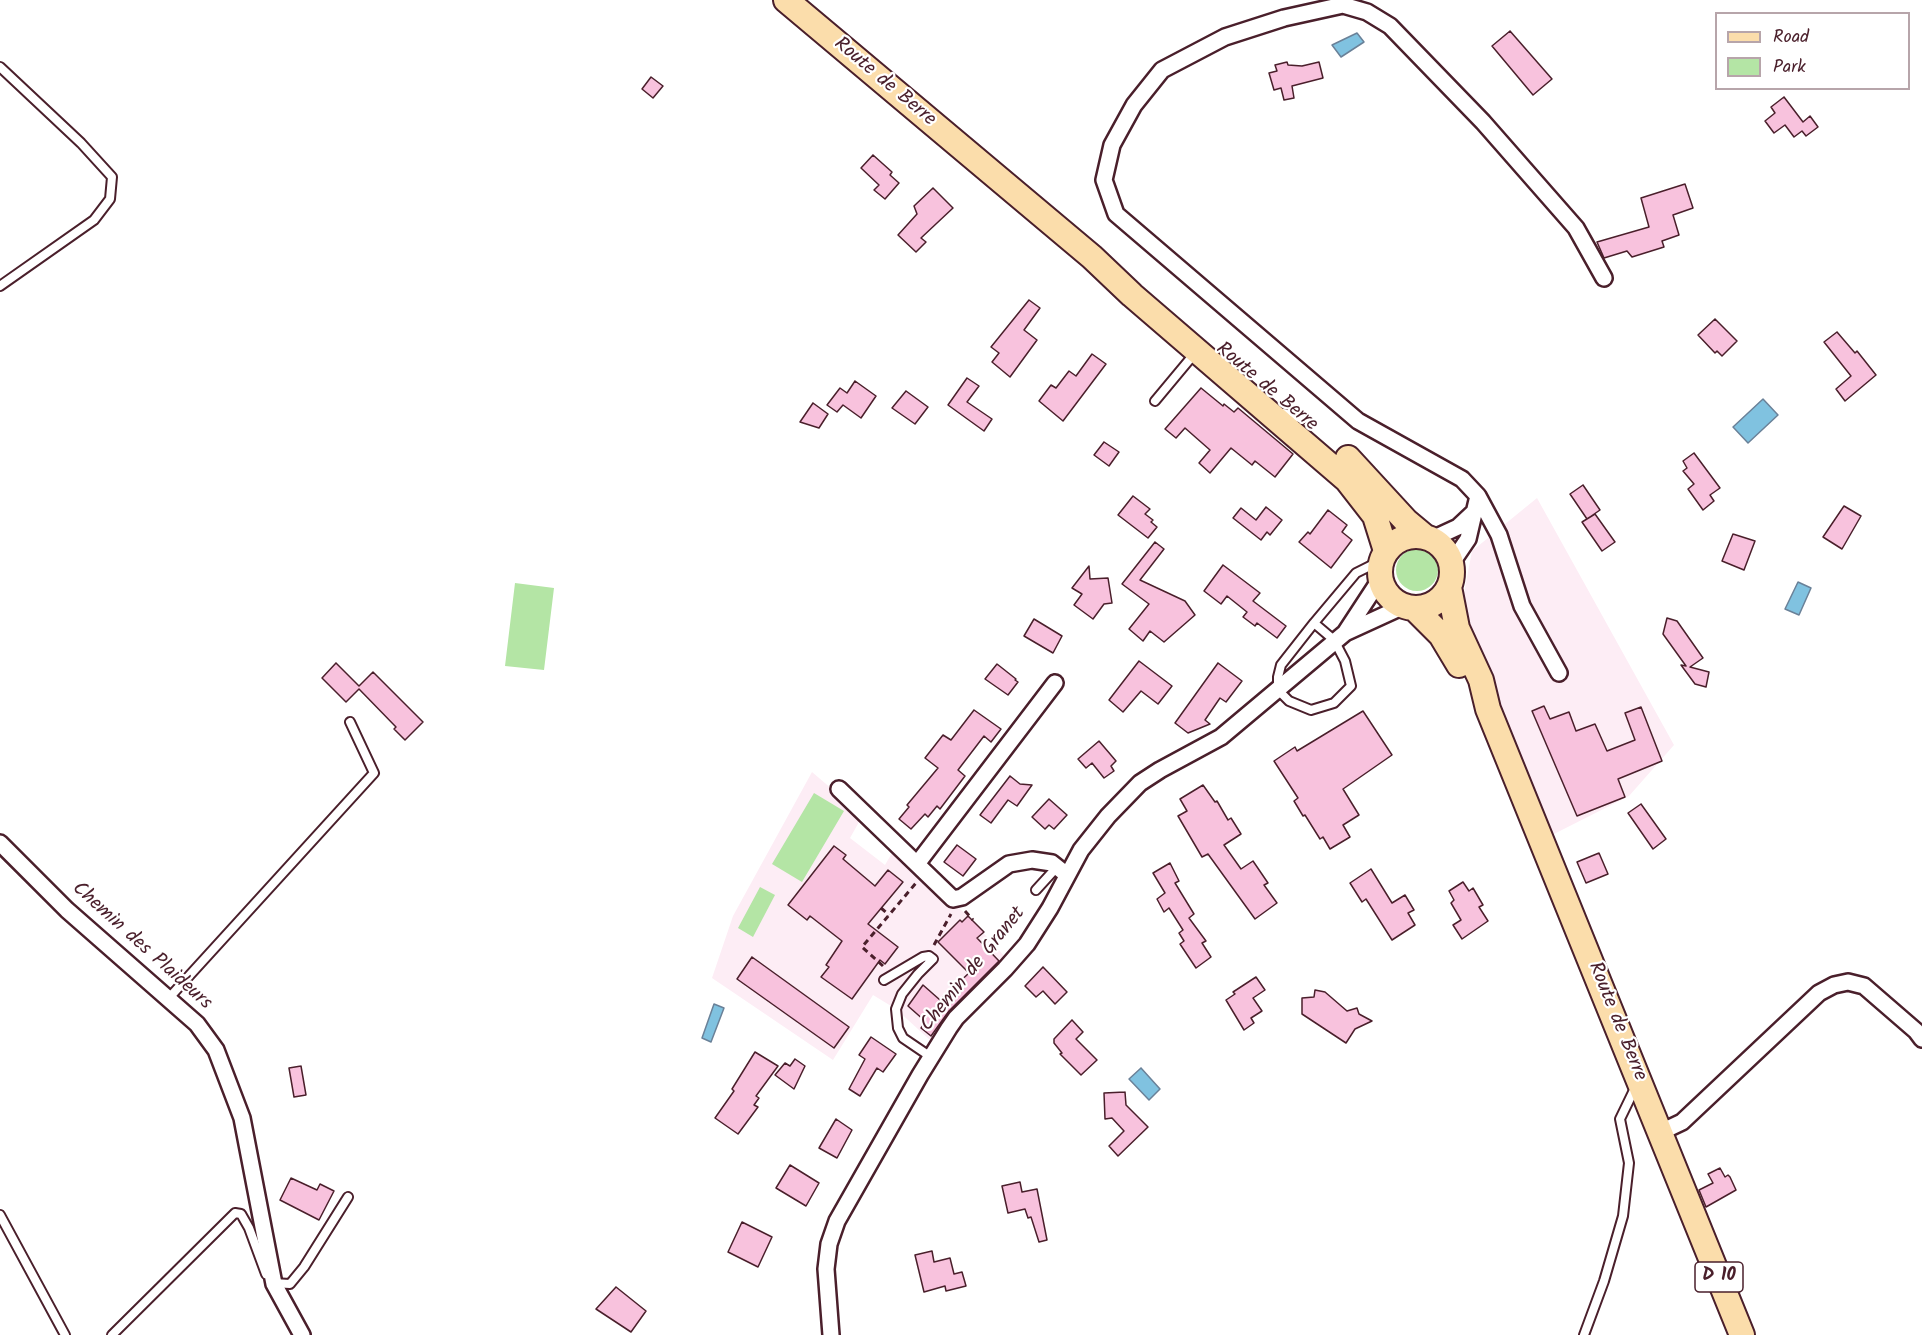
<!DOCTYPE html>
<style>
body{margin:0}
#map{position:relative;width:1922px;height:1335px;overflow:hidden;background:#fff;font-family:Kalam,sans-serif}
canvas{display:block}
.legend{position:absolute;left:1715px;top:12px;width:195px;height:78px;box-sizing:border-box;background:#fff;border:2px solid #b7a5aa;margin:0;padding:8px 10px;list-style:none;font-size:18px;color:#4a1f2b}
.legend li{display:flex;align-items:center;gap:12px;height:30px}
.legend b{width:30px;border:2px solid #b7a5aa}
</style>
<div id="map">
<canvas width="1922" height="1335"></canvas>
<ul class="legend">
<li><b style="height:8px;background:#fbddab"></b>Road</li>
<li><b style="height:16px;background:#b4e5a5"></b>Park</li>
</ul>
</div>
<script>
const context = document.querySelector('canvas').getContext('2d');
context.lineJoin = 'round';
function fill(path, color) { context.fillStyle = color; context.fill(path, 'evenodd'); }
const poly = rows => new Path2D(rows.map(r => 'M' + r).join(''));
function strokePath(path, color, width, dash) { context.strokeStyle = color; context.lineWidth = width; context.lineCap = dash ? 'butt' : 'round'; context.setLineDash(dash || []); context.stroke(path); }
function drawText(font, color, halo, rows, align = 'center') {
  context.font = font + ' Kalam,sans-serif'; context.lineWidth = 4.5; context.setLineDash([]); context.textBaseline = 'middle'; context.strokeStyle = halo; context.fillStyle = color; for (const [text, x, y, turn = 0] of rows) {
    context.save(); context.translate(x, y); context.rotate((+turn || 0) * Math.PI / 180); context.textAlign = isNaN(turn) ? turn : align; if (halo) context.strokeText(text, 0, 0); context.fillText(text, 0, 0); context.restore();
  }
}
const built = poly([
 [1537,498,1674,745,1629,796,1552,835,1461,609,1472,551],
 [812,772,853,807,859,822,850,838,885,865,892,853,897,855,968,916,1007,959,952,1012,931,1041,896,1009,873,995,833,1060,712,978,733,916]
]);
const green = poly([
 '1396 570a21 21 0 1 1 42 0a21 21 0 1 1-42 0Z',
 [515,583,554,588,544,670,505,666],
 [814,793,844,811,802,882,772,864],
 [760,887,775,895,753,937,738,928]
]);
const water = poly([
 [1357,33,1364,42,1341,57,1332,45,1357,33],
 [1763,399,1778,415,1748,443,1733,427,1763,399],
 [1798,582,1811,588,1799,615,1785,609,1798,582],
 [714,1004,724,1008,711,1042,702,1038,714,1004],
 [1141,1068,1160,1089,1149,1100,1129,1079,1141,1068]
]);
const building = poly([
 [1510,31,1552,79,1533,95,1492,46,1510,31],
 [1287,62,1288,65,1302,66,1319,62,1323,78,1292,86,1294,98,1284,100,1281,88,1274,90,1269,73,1277,71,1275,65,1287,62],
 [651,77,663,86,653,98,642,89,651,77],
 [1784,97,1803,122,1810,116,1818,127,1806,136,1802,131,1794,137,1785,125,1774,133,1765,121,1775,113,1771,107,1784,97],
 [873,155,892,172,890,175,899,183,885,199,874,190,879,185,861,168,873,155],
 [1685,184,1693,208,1673,215,1679,235,1662,241,1664,247,1632,257,1627,251,1604,258,1597,242,1649,227,1641,198,1685,184],
 [933,188,953,208,921,238,926,242,916,252,898,235,917,214,914,206,933,188],
 [1029,300,1040,308,1024,330,1037,340,1010,377,992,362,999,353,991,347,1029,300],
 [1715,319,1737,341,1722,356,1717,351,1715,353,1698,335,1715,319],
 [1837,332,1855,353,1857,351,1876,375,1845,401,1836,389,1851,376,1824,342,1837,332],
 [1092,354,1106,364,1063,421,1039,401,1051,385,1056,388,1069,371,1076,376,1092,354],
 [967,378,979,386,967,402,992,419,984,431,948,405,967,378],
 [855,381,876,396,861,418,843,405,837,412,827,405,840,388,847,393,855,381],
 [1201,388,1223,406,1224,404,1234,412,1238,408,1293,454,1275,477,1255,461,1252,465,1231,448,1210,473,1199,463,1210,450,1185,428,1176,438,1165,429,1201,388],
 [906,391,928,407,915,424,892,408,906,391],
 [813,403,828,414,819,428,800,422,813,403],
 [1104,442,1119,452,1109,466,1094,455,1104,442],
 [1694,453,1720,488,1710,495,1714,501,1703,510,1688,489,1694,484,1683,471,1687,468,1683,461,1694,453],
 [1583,485,1600,510,1587,519,1570,494,1583,485],
 [1133,496,1150,509,1145,514,1153,520,1151,522,1157,527,1148,538,1118,515,1133,496],
 [1844,506,1861,516,1842,549,1823,537,1844,506],
 [1266,507,1282,520,1270,535,1267,532,1261,540,1233,518,1241,508,1256,520,1266,507],
 [1328,510,1347,525,1342,532,1352,540,1331,568,1299,542,1308,532,1310,534,1328,510],
 [1595,514,1615,542,1602,551,1582,522,1595,514],
 [1733,534,1755,541,1744,570,1722,561,1733,534],
 [1155,542,1164,549,1140,580,1185,601,1195,615,1164,642,1150,631,1143,641,1129,629,1149,604,1122,584,1155,542],
 [1223,565,1260,593,1253,601,1286,626,1277,638,1257,623,1255,626,1243,617,1247,612,1227,596,1221,604,1204,591,1223,565],
 [1089,566,1090,579,1108,578,1112,603,1104,604,1093,619,1074,605,1082,594,1072,588,1089,566],
 [1667,618,1677,621,1703,658,1690,667,1709,672,1706,687,1695,684,1681,665,1686,666,1663,634,1667,618],
 [1034,619,1062,636,1053,653,1024,636,1034,619],
 [1139,661,1172,686,1158,704,1141,691,1123,712,1109,700,1139,661],
 [336,663,359,686,373,672,423,722,405,740,394,729,396,727,359,689,346,702,322,678,336,663],
 [1218,663,1242,681,1226,702,1220,698,1205,720,1210,724,1188,733,1175,723,1218,663],
 [997,664,1016,679,1015,680,1018,682,1008,695,985,679,997,664],
 [1544,706,1550,719,1569,712,1576,731,1595,724,1607,751,1635,740,1625,713,1641,707,1662,761,1618,779,1625,797,1577,816,1532,711,1544,706],
 [974,710,1001,729,991,742,984,736,958,770,965,776,940,809,937,806,928,817,925,814,911,829,899,819,909,807,907,805,938,768,925,758,943,735,951,740,974,710],
 [1363,711,1392,755,1343,789,1359,815,1343,825,1350,837,1330,849,1323,837,1320,839,1305,815,1303,816,1294,801,1298,798,1274,761,1295,747,1297,751,1363,711],
 [1099,741,1116,761,1111,766,1114,771,1104,778,1092,763,1086,768,1078,759,1099,741],
 [1010,776,1020,784,1032,785,1017,806,1008,800,991,823,980,815,1010,776],
 [1203,785,1215,802,1217,801,1228,820,1231,818,1241,834,1224,845,1241,869,1253,861,1268,883,1264,885,1277,903,1255,919,1208,854,1202,857,1178,816,1187,811,1180,799,1203,785],
 [1049,799,1067,815,1054,829,1049,825,1045,829,1032,817,1049,799],
 [1641,804,1666,839,1653,849,1628,813,1641,804],
 [957,845,976,859,963,876,944,862,957,845],
 [834,846,846,855,843,859,875,886,888,870,903,882,868,924,898,947,885,964,880,960,852,999,821,977,829,967,826,965,842,941,810,916,807,920,788,905,834,846],
 [1599,853,1608,874,1586,883,1577,862,1599,853],
 [1170,863,1179,881,1175,883,1194,914,1189,918,1206,941,1202,943,1211,957,1196,968,1180,944,1184,941,1179,933,1183,930,1169,908,1164,912,1157,899,1165,893,1153,873,1170,863],
 [1371,869,1392,903,1405,895,1414,910,1408,913,1415,925,1392,940,1366,899,1362,902,1350,883,1371,869],
 [1463,882,1469,891,1473,888,1483,905,1479,907,1488,921,1462,939,1453,925,1461,920,1451,903,1454,900,1449,891,1463,882],
 [968,916,984,932,977,938,999,961,949,1011,931,1036,921,1028,925,1021,908,1006,923,985,940,1000,969,973,938,942,960,920,962,922,968,916],
 [752,957,849,1027,834,1048,737,979,752,957],
 [1043,967,1067,992,1055,1004,1043,991,1036,997,1025,986,1043,967],
 [1256,977,1265,990,1253,998,1262,1011,1251,1018,1254,1023,1244,1030,1226,1000,1235,994,1233,992,1256,977],
 [1315,990,1325,992,1347,1011,1357,1008,1359,1014,1372,1021,1355,1029,1346,1043,1302,1014,1302,998,1314,997,1315,990],
 [1072,1020,1083,1032,1076,1039,1097,1060,1081,1075,1060,1054,1062,1053,1054,1043,1054,1039,1072,1020],
 [871,1037,896,1054,883,1072,877,1068,860,1096,849,1089,865,1059,859,1055,871,1037],
 [755,1052,778,1066,756,1096,759,1098,754,1105,758,1107,738,1134,715,1118,734,1091,732,1089,755,1052],
 [795,1059,805,1066,794,1089,775,1075,785,1063,790,1066,795,1059],
 [301,1066,306,1095,294,1097,289,1068,301,1066],
 [1125,1092,1126,1105,1148,1127,1118,1156,1109,1146,1124,1131,1112,1118,1105,1119,1104,1093,1125,1092],
 [836,1119,852,1130,837,1158,819,1148,836,1119],
 [790,1165,819,1183,806,1206,776,1188,790,1165],
 [1720,1168,1725,1177,1728,1175,1730,1177,1736,1190,1706,1207,1699,1190,1713,1183,1708,1174,1720,1168],
 [291,1178,317,1190,320,1184,334,1191,319,1220,280,1200,291,1178],
 [1020,1182,1022,1192,1037,1189,1047,1240,1039,1242,1031,1217,1028,1218,1025,1209,1008,1213,1002,1186,1020,1182],
 [742,1222,772,1237,758,1267,728,1252,742,1222],
 [932,1251,934,1262,950,1258,954,1274,962,1272,966,1286,946,1291,945,1286,924,1292,915,1255,932,1251],
 [616,1287,646,1311,631,1332,596,1309,616,1287]
]);
const path = poly([
 [881,908,889,915],
 [965,911,973,920],
 [934,945,951,914],
 [883,966,862,947,916,883]
]);
const service = poly([
 [0,67,81,143,112,177,110,199,94,220,0,286],
 [1155,401,1195,353],
 [1284,413,1302,419],
 [1314,623,1334,640,1345,661,1351,686,1334,703,1311,710,1289,701,1278,690,1278,677,1281,665,1314,623,1356,573,1382,560],
 [1036,890,1057,867],
 [884,980,923,957,929,956,933,959,918,974,902,994,896,1009,898,1028,903,1038,931,1057],
 [168,999,374,773,350,722],
 [0,1215,65,1335],
 [273,1283,290,1284,304,1267,348,1197],
 [112,1335,235,1213,241,1214,249,1228,266,1274],
 [1584,1335,1604,1281,1623,1216,1629,1163,1620,1119,1636,1086]
]);
const minor = poly([
 [1478,496,1499,535,1522,606,1559,673],
 [1432,539,1458,527,1474,512],
 [1451,564,1468,539,1478,496,1462,479,1358,421,1116,214,1104,180,1112,145,1134,105,1162,70,1225,37,1284,18,1343,5,1367,12,1390,26,1483,122,1576,228,1604,278],
 [1345,633,1381,578],
 [839,789,953,899,962,897,1009,864,1032,860,1052,863,1067,875],
 [0,843,67,910,197,1024,216,1050,242,1118,274,1284,302,1335],
 [917,864,1055,683],
 [1661,1132,1682,1122,1819,993,1834,985,1848,982,1864,986,1916,1031,1922,1039],
 [831,1335,826,1269,829,1244,837,1221,920,1075,949,1028,956,1018,1005,969,1027,944,1050,908,1081,850,1108,816,1140,783,1160,770,1221,737,1345,633,1404,606]
]);
const primary = poly([
 [786,0,1092,257,1132,295,1347,480,1375,516,1386,551],
 [1348,458,1406,521,1424,536],
 '1380 572a36 36 0 1 1 72 0a36 36 0 1 1-72 0Z',
 [1449,587,1457,628,1481,680,1488,709,1742,1335],
 [1414,608,1441,635,1459,665]
]);
const shields = [
 [1719,1277,48]
];
const shieldNames = [
 ["D 10",1719,1277]
];
const streetNames = [
 ["Route de Berre",884,83,40],
 ["Route de Berre",1266,388,40],
 ["Chemin des Plaideurs",141,947,42],
 ["Chemin de Granet",974,970,-51],
 ["Route de Berre",1616,1022,68]
];
fill(built, '#fdedf5');
fill(green, '#b4e5a5');
fill(water, '#80c2e0');
strokePath(water, '#6a8198', 1.5);
fill(building, '#f8c2dd');
strokePath(building, '#4a1f2b', 1.5);
strokePath(service, '#4a1f2b', 12);
strokePath(minor, '#4a1f2b', 20);
strokePath(primary, '#4a1f2b', 28);
strokePath(path, '#4a1f2b', 3, [6, 4.5]);
strokePath(service, '#fff', 8);
strokePath(minor, '#fff', 15);
strokePath(primary, '#fbddab', 24);
for (const [x, y, w] of shields) { const box = new Path2D(); box.roundRect(x - w / 2, y - 15, w, 30, 4.5); context.fillStyle = '#fff'; context.fill(box); strokePath(box, '#4a1f2b', 1.5); }
drawText('bold 18px', '#4a1f2b', null, shieldNames);
drawText('20px', '#4a1f2b', '#fff', streetNames);
</script>
